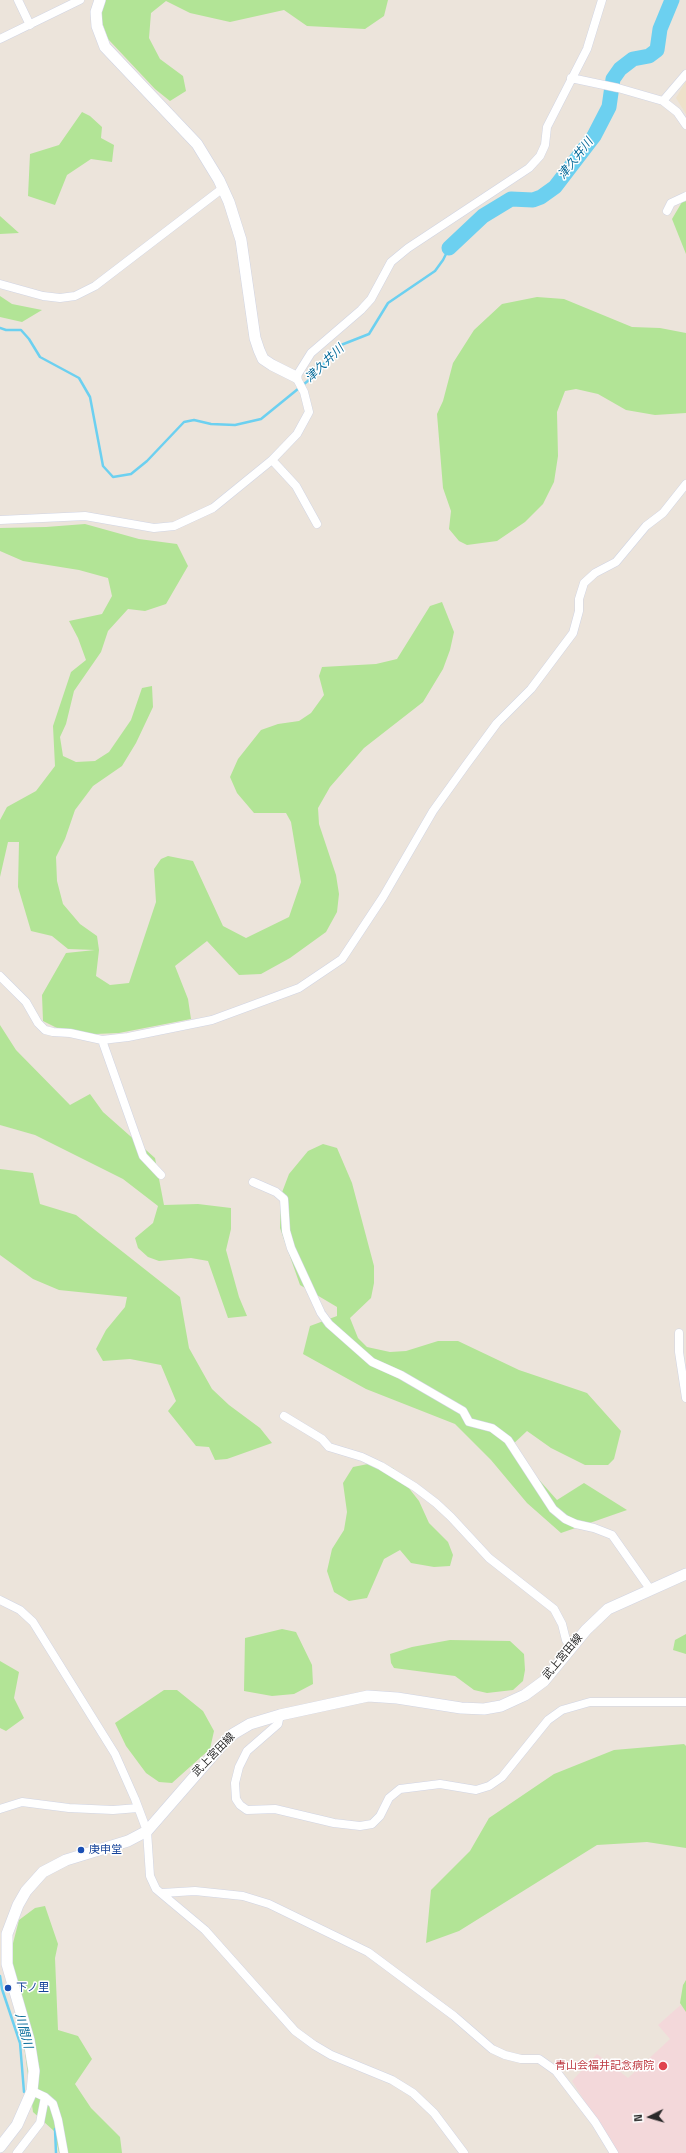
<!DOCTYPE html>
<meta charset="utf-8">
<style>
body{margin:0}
#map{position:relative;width:686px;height:2153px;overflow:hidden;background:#ece4db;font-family:"Titillium Web",sans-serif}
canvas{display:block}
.north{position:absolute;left:630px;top:2097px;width:40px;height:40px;-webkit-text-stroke:3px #fff;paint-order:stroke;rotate:265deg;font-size:11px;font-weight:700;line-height:16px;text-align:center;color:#2a2a2a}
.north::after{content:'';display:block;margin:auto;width:14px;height:18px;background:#2a2a2a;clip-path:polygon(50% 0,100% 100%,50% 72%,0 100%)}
</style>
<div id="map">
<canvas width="686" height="2153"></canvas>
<div class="north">N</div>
</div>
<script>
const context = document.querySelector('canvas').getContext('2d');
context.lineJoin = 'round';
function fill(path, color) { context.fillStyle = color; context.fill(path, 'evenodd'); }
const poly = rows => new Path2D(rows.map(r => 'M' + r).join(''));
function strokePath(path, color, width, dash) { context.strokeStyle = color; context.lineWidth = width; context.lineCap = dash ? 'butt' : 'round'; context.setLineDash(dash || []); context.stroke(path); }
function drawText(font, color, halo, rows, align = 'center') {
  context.font = font + ' "Titillium Web","Noto Sans JP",sans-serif'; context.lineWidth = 3; context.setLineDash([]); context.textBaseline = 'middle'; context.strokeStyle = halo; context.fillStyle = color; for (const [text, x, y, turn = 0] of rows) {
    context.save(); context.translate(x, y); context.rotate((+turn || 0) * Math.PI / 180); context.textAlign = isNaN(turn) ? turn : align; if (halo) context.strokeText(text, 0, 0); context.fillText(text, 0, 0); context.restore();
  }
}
const education = poly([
 [686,81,686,114,676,98]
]);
const medical = poly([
 [684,2002,686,2004,686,2153,617,2153,572,2081,597,2054,628,2078,670,2039,658,2025]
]);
const green = poly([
 [106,0,388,0,384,16,365,29,307,26,284,10,230,22,190,13,166,1,151,13,149,38,160,59,183,76,186,91,170,101,155,89,108,39,97,9],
 [82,112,90,116,102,127,101,138,114,145,112,162,91,159,67,175,55,205,28,196,30,154,59,145],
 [686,201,686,254,672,219,682,202],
 [0,216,19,233,0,234],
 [0,296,12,304,42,310,22,322,0,317],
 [537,297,564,299,632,327,660,328,686,333,686,413,655,415,626,410,598,394,576,389,565,391,557,412,558,456,554,482,543,504,525,522,497,541,467,545,459,541,449,529,451,511,443,488,437,414,443,401,453,363,474,330,502,304],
 [85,524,139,539,177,544,188,566,166,604,145,611,128,609,108,631,101,652,74,691,66,724,60,737,63,756,76,762,95,761,109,752,131,720,142,688,152,686,153,707,136,743,122,766,93,786,75,810,65,839,56,857,57,881,63,904,80,924,97,936,99,950,96,976,110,985,129,983,156,902,154,869,161,859,168,856,193,861,223,926,246,938,289,917,301,882,291,822,286,813,254,813,237,793,230,777,238,759,261,730,278,724,299,721,311,713,324,695,319,676,322,667,376,664,397,659,430,606,442,602,454,632,450,650,443,669,423,702,364,748,330,787,318,808,319,824,336,875,339,894,337,912,326,932,290,958,261,974,239,975,207,941,175,966,188,999,191,1019,119,1033,71,1035,43,1021,42,995,66,953,95,950,68,949,52,936,31,931,18,887,19,842,8,842,0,877,0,820,7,807,36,791,55,766,53,726,71,672,86,660,78,638,69,621,102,614,112,596,108,578,79,570,23,561,0,551,0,528,46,527],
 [0,1025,16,1050,70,1105,90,1094,103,1112,155,1158,164,1205,198,1204,231,1208,231,1229,226,1250,239,1297,247,1316,228,1318,208,1261,191,1258,159,1261,148,1257,138,1248,135,1238,153,1223,158,1206,123,1179,35,1135,0,1125],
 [323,1144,337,1148,352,1183,374,1266,374,1283,371,1298,350,1318,358,1338,367,1347,390,1352,406,1351,438,1341,458,1341,519,1370,587,1393,621,1431,614,1459,608,1465,585,1465,551,1448,527,1431,510,1447,557,1500,584,1483,627,1510,561,1533,527,1503,491,1460,455,1424,366,1389,303,1354,310,1326,337,1316,337,1307,300,1285,280,1228,281,1195,289,1174,308,1151],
 [0,1169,33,1173,40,1204,76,1215,180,1297,189,1348,212,1389,229,1405,260,1428,272,1443,227,1459,215,1460,209,1447,196,1446,168,1411,176,1401,161,1365,130,1359,103,1361,96,1349,106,1330,125,1307,127,1297,59,1290,33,1279,0,1255],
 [373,1463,393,1468,419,1501,429,1523,448,1542,453,1555,450,1566,434,1567,411,1563,400,1550,384,1559,367,1598,349,1601,334,1592,327,1571,332,1549,344,1530,347,1512,343,1483,353,1467],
 [282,1629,296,1632,312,1665,313,1684,294,1694,272,1696,244,1691,245,1638],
 [686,1634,686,1654,673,1650,675,1640],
 [450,1640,510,1641,524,1654,525,1670,523,1681,513,1690,487,1693,474,1690,455,1676,394,1668,391,1663,390,1654,412,1647],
 [0,1661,19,1672,14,1698,24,1718,6,1731,0,1728],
 [164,1690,177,1690,203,1711,214,1731,210,1749,172,1783,159,1782,146,1773,126,1746,115,1723],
 [684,1744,686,1746,686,1848,647,1842,597,1845,459,1931,426,1943,431,1890,470,1851,489,1818,554,1774,614,1750],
 [45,1906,58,1944,55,1958,58,2030,78,2036,92,2059,75,2084,91,2108,120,2137,122,2153,59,2153,54,2131,33,2112,11,1951,19,1920,35,1908],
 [686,1980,686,2012,680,2003,683,1985]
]);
const stream = poly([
 [0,328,6,330,21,330,29,339,40,357,79,378,90,397,103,466,113,477,131,474,147,461,184,422,194,420,211,424,235,425,261,419,309,380,341,345,369,334,388,303,435,271,443,260,449,248],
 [0,1976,2,1989,20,2043,24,2092],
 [55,2129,56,2153]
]);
const river = poly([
 [449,248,483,216,511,199,533,200,541,197,555,187,594,136,609,107,613,79,620,69,633,59,649,56,657,50,660,29,672,0]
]);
const street = poly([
 [18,0,30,25],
 [0,39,80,0],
 [571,78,618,88,663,101,686,74],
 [663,101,677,112,686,125],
 [667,211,671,203,686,196],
 [0,284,43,296,60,298,75,296,95,286,223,188],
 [272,460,296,486,317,524],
 [0,520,85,516,154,528,174,526,213,508,272,460,297,434,309,412,304,392,296,377,311,353,361,310,371,299,391,262,408,248,529,168,540,156,545,145,547,127,587,49,602,0],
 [0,976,26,1002,38,1023,45,1030,53,1032,70,1033,102,1040,128,1037,212,1020,299,988,342,959,383,897,433,811,466,765,497,723,531,689,573,633,579,611,579,599,584,583,595,573,616,562,646,526,663,513,686,484],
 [102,1040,143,1156,161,1175],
 [253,1182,276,1192,284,1199,286,1231,291,1248,321,1313,329,1324,372,1362,401,1375,463,1411,469,1422,492,1428,508,1440,553,1509,565,1519,576,1524,594,1528,612,1535,650,1589],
 [679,1333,679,1352,686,1398],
 [284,1416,322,1439,329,1447,362,1457,381,1466,415,1487,436,1503,451,1517,489,1558,554,1609,562,1624,566,1640,572,1648],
 [0,1600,20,1610,33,1622,115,1754,135,1799,147,1831,150,1876,156,1889,205,1930,295,2031,314,2045,331,2055,392,2080,413,2093,434,2113,464,2153],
 [280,1715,278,1724,247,1751,239,1767,235,1783,236,1799,240,1805,247,1810,275,1809,334,1823,360,1826,372,1824,380,1816,389,1798,400,1789,440,1784,476,1790,489,1786,502,1777,548,1720,562,1710,590,1702,686,1702],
 [0,1809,22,1802,69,1808,113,1810,138,1808],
 [162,1893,195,1891,243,1896,269,1904,368,1952,454,2016,492,2049,505,2055,521,2059,539,2059,556,2071,595,2122,614,2153],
 [45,2097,53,2104,58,2120,64,2153],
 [17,2153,40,2123,45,2097,32,2091]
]);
const secondary = poly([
 [100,0,96,12,97,26,105,47,197,144,219,180,229,202,241,240,255,338,259,350,263,359,272,365,296,377],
 [0,2147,17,2125,32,2091,34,2071,29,2040,7,1964,7,1934,18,1905,26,1891,43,1872,66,1860,128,1841,147,1831,221,1746,233,1734,250,1724,280,1715,368,1696,397,1698,461,1708,484,1709,501,1706,525,1695,544,1681,586,1630,608,1609,686,1574]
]);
const markers = [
 [81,1850,4,"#1a4fb4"],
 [8,1988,4,"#1a4fb4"],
 [663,2066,5,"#e0444e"]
];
const streetNames = [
 ["武上宮田線",563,1657,-50],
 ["武上宮田線",214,1755,-46]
];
const transitNames = [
 ["庚申堂",89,1850],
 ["下ノ里",16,1988]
];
const healthNames = [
 ["青山会福井記念病院",654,2066]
];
const waterNames = [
 ["津久井川",576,159,-52],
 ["津久井川",325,364,-44],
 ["川間川",23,2031,75]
];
fill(education, '#eee1ca');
fill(medical, '#f3d8da');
fill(green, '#b2e496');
strokePath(stream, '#6cd0f0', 2.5);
strokePath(river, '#6cd0f0', 15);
strokePath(street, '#d0d4e3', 9);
strokePath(secondary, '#d0d4e3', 12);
strokePath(street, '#fff', 8);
strokePath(secondary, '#fff', 11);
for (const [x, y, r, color] of markers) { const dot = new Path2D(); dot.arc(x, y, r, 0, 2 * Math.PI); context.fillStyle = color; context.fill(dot); strokePath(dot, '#fff', 1.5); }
drawText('11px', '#2a2a2a', '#fff', streetNames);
drawText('11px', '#164399', '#fff', transitNames, 'left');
drawText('11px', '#be3a42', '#fff', healthNames, 'right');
drawText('italic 12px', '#0b6e9c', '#fff', waterNames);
</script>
